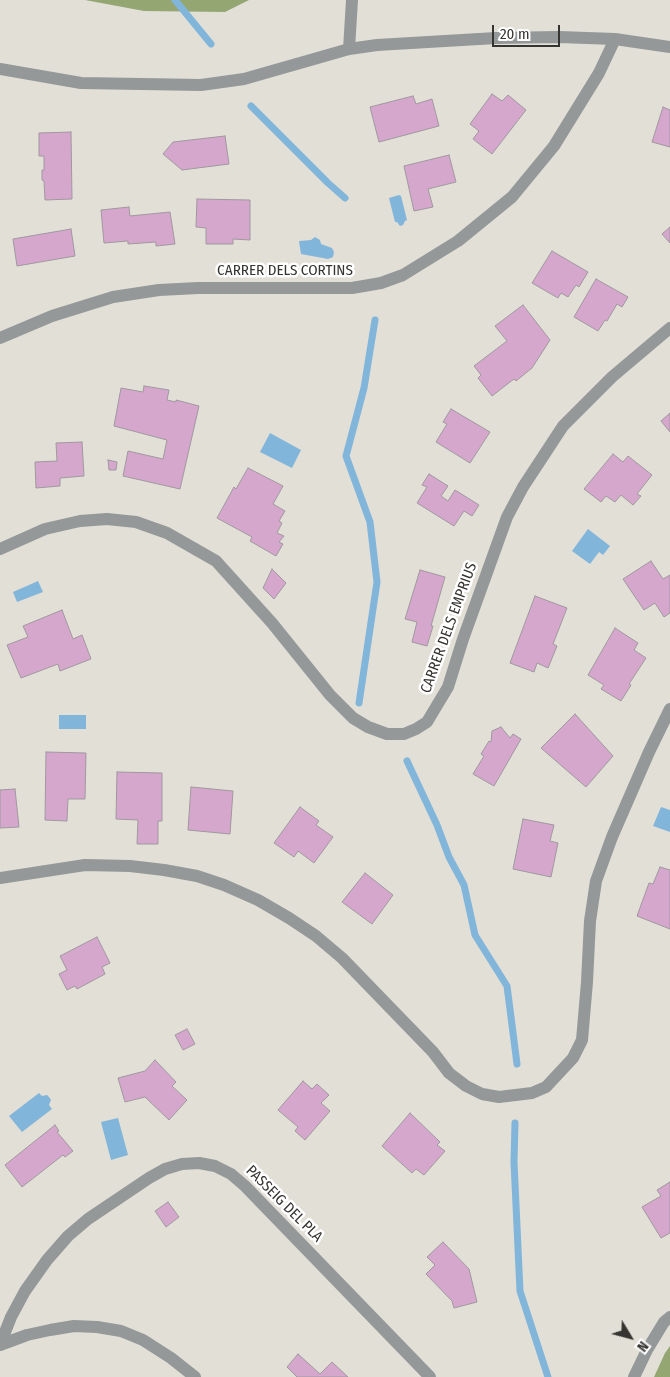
<!DOCTYPE html>
<style>
body{margin:0}
#map{position:relative;width:670px;height:1377px;overflow:hidden;background:#e2dfd7;font-family:"Fira Sans Condensed",sans-serif}
canvas{display:block}
.north{position:absolute;left:605px;top:1312px;width:50px;height:50px;-webkit-text-stroke:4px #fff;paint-order:stroke;rotate:127deg;font-size:14px;font-weight:700;line-height:20px;text-align:center;color:#363431}
.north::after{content:'';display:block;margin:auto;width:18px;height:22px;background:#363431;clip-path:polygon(50% 0,100% 100%,50% 72%,0 100%)}
.scale{position:absolute;left:492px;top:25px;width:68px;height:22px;box-sizing:border-box;border:2px solid #363431;border-top:0;padding-left:6px;font-size:15px;line-height:18px;white-space:nowrap;color:#363431;-webkit-text-stroke:4px #fff;paint-order:stroke}
</style>
<div id="map">
<canvas width="670" height="1377"></canvas>
<div class="north">N</div>
<div class="scale">20 m</div>
</div>
<script>
const context = document.querySelector('canvas').getContext('2d');
context.lineJoin = 'round';
function fill(path, color) { context.fillStyle = color; context.fill(path, 'evenodd'); }
const poly = rows => new Path2D(rows.map(r => 'M' + r).join(''));
function strokePath(path, color, width, dash) { context.strokeStyle = color; context.lineWidth = width; context.lineCap = dash ? 'butt' : 'round'; context.setLineDash(dash || []); context.stroke(path); }
function drawText(font, color, halo, rows, align = 'center') {
  context.font = font + ' "Fira Sans Condensed",sans-serif'; context.lineWidth = 5; context.setLineDash([]); context.textBaseline = 'middle'; context.strokeStyle = halo; context.fillStyle = color; for (const [text, x, y, turn = 0] of rows) {
    context.save(); context.translate(x, y); context.rotate((+turn || 0) * Math.PI / 180); context.textAlign = isNaN(turn) ? turn : align; if (halo) context.strokeText(text, 0, 0); context.fillText(text, 0, 0); context.restore();
  }
}
const forest = poly([
 [85,0,249,0,225,12,144,11],
 [670,1346,670,1377,654,1377,665,1353]
]);
const water = poly([
 [399,195,401,196,407,220,405,221,403,225,400,226,397,222,395,222,389,198],
 [315,237,320,240,321,244,332,248,334,252,333,257,328,259,301,254,299,241,311,240],
 [270,433,301,450,292,468,260,452],
 [588,529,610,546,603,555,599,552,590,564,572,551],
 [38,581,43,592,17,602,13,592],
 [59,715,86,715,86,729,59,729],
 [661,807,670,810,670,832,653,826],
 [39,1093,42,1096,47,1095,49,1097,51,1100,49,1105,52,1109,22,1132,9,1116],
 [118,1118,128,1155,111,1160,101,1122]
]);
const stream = poly([
 [175,0,211,44],
 [251,106,328,183,345,198],
 [359,703,377,582,370,522,346,456,364,388,375,320],
 [407,761,437,825,449,857,464,885,475,935,507,986,517,1064],
 [515,1123,514,1162,520,1291,548,1377]
]);
const building = poly([
 [492,94,502,101,508,95,526,110,492,154,473,139,479,131,470,124,492,94],
 [413,96,416,104,432,99,439,126,379,142,370,107,413,96],
 [663,107,670,110,670,147,652,142,663,107],
 [71,132,72,199,45,200,44,181,42,180,42,170,44,170,44,156,39,156,39,133,71,132],
 [225,136,229,164,182,170,163,154,173,142,225,136],
 [449,155,456,182,428,189,433,207,414,211,404,166,449,155],
 [197,199,250,200,250,240,233,239,233,244,206,244,206,228,196,227,197,199],
 [129,207,130,216,170,212,175,244,156,246,156,242,128,244,128,241,104,243,101,210,129,207],
 [670,227,670,243,662,234,670,227],
 [71,229,75,256,17,266,13,239,71,229],
 [552,251,588,272,579,287,576,285,568,297,561,293,558,298,532,283,552,251],
 [596,279,628,297,622,307,617,304,607,321,605,320,598,331,574,317,596,279],
 [523,305,550,340,532,368,516,381,514,379,492,396,478,378,481,375,474,366,507,341,495,326,523,305],
 [144,386,169,390,167,400,176,402,176,400,199,406,180,489,123,476,128,451,163,459,167,440,114,426,121,388,143,392,144,386],
 [451,409,490,432,470,463,436,442,447,424,443,422,451,409],
 [670,413,670,432,661,421,670,413],
 [82,442,84,476,60,478,60,486,36,488,35,462,57,461,56,443,82,442],
 [613,454,623,462,628,456,652,475,637,494,641,496,633,505,621,495,615,502,606,496,601,502,584,489,613,454],
 [108,460,117,462,116,470,109,470,108,460],
 [248,468,283,486,273,504,285,511,279,521,282,523,277,533,284,536,279,542,283,544,276,556,250,541,252,537,217,518,234,487,236,489,248,468],
 [429,474,448,486,441,496,448,501,455,490,479,505,472,516,464,511,454,526,417,503,427,487,422,485,429,474],
 [651,561,663,579,670,575,670,613,664,617,655,603,644,610,623,579,651,561],
 [272,569,286,583,274,599,263,588,272,569],
 [420,570,445,577,431,626,433,626,427,646,412,642,417,622,405,619,420,570],
 [535,596,567,608,553,644,557,646,548,668,537,663,534,672,510,663,535,596],
 [62,610,73,639,82,635,91,659,60,671,58,664,21,678,7,645,28,637,23,626,62,610],
 [615,628,638,643,634,650,646,658,629,684,631,685,621,701,601,689,604,685,588,675,615,628],
 [575,714,613,756,586,787,541,748,575,714],
 [501,727,510,738,513,734,521,739,494,786,473,774,484,756,481,754,489,741,491,742,492,731,501,727],
 [46,752,86,753,85,799,68,799,67,821,45,820,46,752],
 [117,772,162,773,162,821,158,821,158,844,137,844,138,820,116,819,117,772],
 [191,787,233,791,230,834,188,830,191,787],
 [15,789,19,827,0,828,0,790,15,789],
 [300,807,319,821,316,825,333,837,314,863,298,851,294,857,274,843,300,807],
 [523,819,554,825,550,841,558,843,551,877,513,869,523,819],
 [660,867,670,870,670,929,637,916,649,883,653,884,660,867],
 [365,873,393,895,372,924,342,902,365,873],
 [97,937,110,963,102,967,105,974,77,989,75,986,67,990,59,974,67,970,60,956,97,937],
 [187,1029,195,1044,183,1050,175,1035,187,1029],
 [155,1060,176,1082,172,1086,187,1100,169,1120,145,1097,125,1102,118,1078,145,1071,155,1060],
 [303,1081,312,1089,317,1084,329,1095,321,1103,330,1111,305,1140,295,1131,298,1127,278,1110,303,1081],
 [410,1113,440,1142,437,1145,445,1151,424,1175,416,1169,412,1173,382,1146,410,1113],
 [55,1125,59,1131,57,1132,73,1151,65,1157,63,1155,22,1187,5,1165,55,1125],
 [670,1182,670,1233,661,1238,642,1207,661,1196,657,1190,670,1182],
 [168,1202,179,1217,166,1227,155,1211,168,1202],
 [443,1242,469,1269,477,1302,454,1308,452,1301,426,1274,435,1265,427,1257,443,1242],
 [298,1354,320,1374,332,1362,348,1377,297,1377,287,1367,298,1354]
]);
const street = poly([
 [349,49,352,0],
 [0,69,81,83,201,85,244,79,349,49,377,45,496,38,559,37,615,39,670,47],
 [0,338,52,316,113,297,159,290,198,288,352,288,381,283,403,275,458,241,512,197,554,146,599,73,615,39],
 [0,549,45,529,80,521,107,519,136,522,167,533,216,561,272,623,330,695,353,718,368,727,387,734,404,734,416,729,427,722,448,687,463,639,507,517,523,487,563,426,612,377,670,328],
 [0,878,85,865,130,866,164,870,197,876,224,885,258,900,289,918,316,936,342,958,433,1052,449,1073,466,1086,482,1094,499,1097,532,1093,546,1087,559,1073,573,1058,582,1040,587,982,590,921,596,881,612,837,649,752,670,709],
 [0,1345,11,1317,25,1291,47,1260,68,1236,88,1219,149,1178,165,1169,182,1164,199,1163,215,1166,231,1174,245,1186,430,1377],
 [0,1345,27,1335,50,1330,74,1326,97,1327,121,1331,143,1340,171,1358,195,1377],
 [634,1377,647,1350,664,1322,670,1317]
]);
const streetNames = [
 ["CARRER DELS CORTINS",285,271],
 ["CARRER DELS EMPRIUS",449,628,-70],
 ["PASSEIG DEL PLA",284,1204,45]
];
fill(forest, '#94a773');
fill(water, '#82b5da');
strokePath(stream, '#82b5da', 7);
fill(building, '#d6a7cd');
strokePath(building, '#9f989e', 1);
strokePath(street, '#949899', 12);
drawText('15px', '#363431', '#fff', streetNames);
</script>
